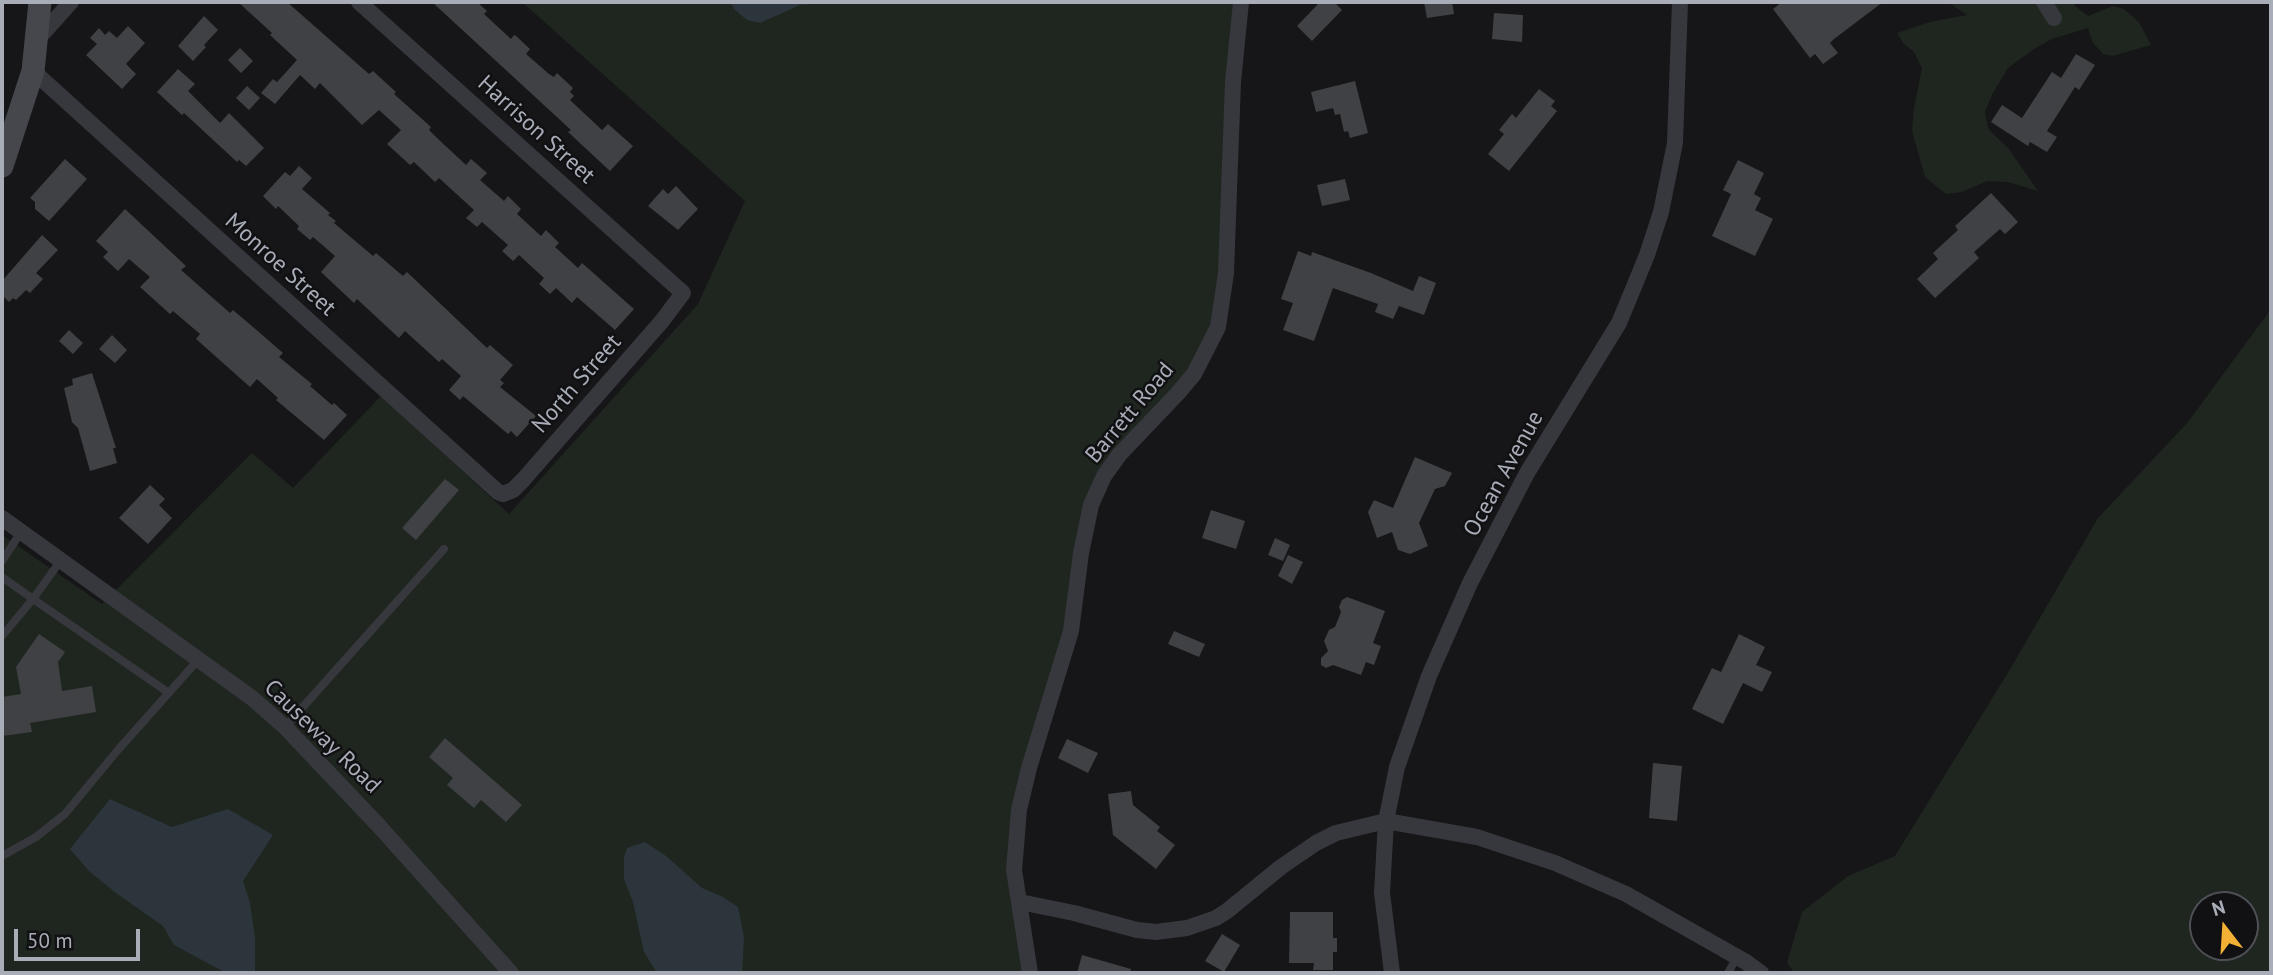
<!DOCTYPE html>
<style>
body{margin:0}
#map{position:relative;width:2273px;height:975px;overflow:hidden;background:#161618;font-family:"PT Sans",sans-serif}
canvas{display:block}
.frame{position:absolute;inset:0;border:4px solid #a8adb8;pointer-events:none}
.north{position:absolute;left:2189px;top:891px;width:70px;height:70px;box-sizing:border-box;background:#111113;border:2px solid #4d4f55;border-radius:50%;rotate:343deg;font-size:19px;font-weight:700;line-height:28px;text-align:center;color:#a8adb8}
.north::after{content:'';display:block;margin:auto;width:24px;height:32px;background:#f2b134;clip-path:polygon(50% 0,100% 100%,50% 72%,0 100%)}
.scale{position:absolute;left:14px;top:929px;width:126px;height:32px;box-sizing:border-box;border:4px solid #a8adb8;border-top:0;padding-left:9px;font-size:21px;line-height:24px;white-space:nowrap;color:#a8adb8;-webkit-text-stroke:5px #111113;paint-order:stroke}
</style>
<div id="map">
<canvas width="2273" height="975"></canvas>
<div class="frame"></div>
<div class="north">N</div>
<div class="scale">50 m</div>
</div>
<script>
const context = document.querySelector('canvas').getContext('2d');
context.lineJoin = 'round';
function fill(path, color) { context.fillStyle = color; context.fill(path, 'evenodd'); }
const poly = rows => new Path2D(rows.map(r => 'M' + r).join(''));
function strokePath(path, color, width, dash) { context.strokeStyle = color; context.lineWidth = width; context.lineCap = dash ? 'butt' : 'round'; context.setLineDash(dash || []); context.stroke(path); }
function drawText(font, color, halo, rows, align = 'center') {
  context.font = font + ' "PT Sans",sans-serif'; context.lineWidth = 5; context.setLineDash([]); context.textBaseline = 'middle'; context.strokeStyle = halo; context.fillStyle = color; for (const [text, x, y, turn = 0] of rows) {
    context.save(); context.translate(x, y); context.rotate((+turn || 0) * Math.PI / 180); context.textAlign = isNaN(turn) ? turn : align; if (halo) context.strokeText(text, 0, 0); context.fillText(text, 0, 0); context.restore();
  }
}
const green = poly([
 [522,2,1236,2,1218,327,1194,374,1104,475,1016,841,1029,973,2,973,2,535,102,604,252,453,293,488,381,396,509,514,698,304,745,201],
 [1948,2,2074,2,2075,6,2088,16,2113,6,2124,9,2139,22,2151,45,2112,56,2103,54,2093,43,2088,28,2052,39,2034,49,2008,68,1993,93,1985,111,1986,119,1989,130,2008,148,2038,191,2008,182,1987,181,1962,192,1946,194,1925,177,1912,131,1914,108,1922,68,1914,52,1904,44,1897,33,1930,22,1967,15],
 [2271,309,2271,973,1794,973,1787,962,1802,912,1848,876,1895,856,2009,671,2098,518,2188,422],
 [2203,905,2245,905,2245,947,2203,947]
]);
const water = poly([
 [731,2,847,2,800,5,760,23,747,20,734,9],
 [110,799,172,827,228,809,273,835,243,881,250,903,255,938,255,973,226,973,174,945,163,926,116,893,89,871,70,849],
 [645,842,666,856,702,888,723,897,738,907,744,937,742,973,657,973,644,952,633,902,624,879,624,857,627,848]
]);
const building = poly([
 [238,2,287,2,361,67,369,74,373,71,396,92,394,94,431,127,429,130,436,137,466,165,471,159,487,173,480,180,504,201,508,196,521,209,517,214,541,236,546,230,559,243,555,247,578,268,582,263,634,309,615,330,577,297,572,303,556,288,550,294,539,284,544,278,519,255,513,261,502,251,508,245,482,222,477,227,466,218,474,210,439,178,435,182,414,162,410,165,387,144,401,130,379,110,362,125,320,83,315,89,300,75,275,104,261,93,273,79,277,82,297,60,270,35,272,33],
 [432,2,477,2,487,11,484,14,511,39,514,35,516,36,530,49,526,54,549,74,554,77,557,73,573,88,570,92,574,96,570,100,602,130,608,124,633,146,610,171,568,132,571,130],
 [1320,2,1334,2,1342,10,1312,41,1297,26],
 [1424,2,1452,2,1454,14,1427,18],
 [1782,2,1883,2,1834,39,1830,43,1838,53,1823,64,1815,54,1810,58,1773,9],
 [1494,13,1523,15,1522,42,1492,39],
 [204,16,218,30,204,45,206,47,193,61,178,46],
 [128,26,145,43,126,64,136,74,122,89,86,55,97,44,90,38,99,28,105,35,109,31,117,38],
 [240,48,253,61,241,73,228,60],
 [2076,54,2095,65,2079,90,2075,87,2047,131,2057,137,2047,152,2030,142,2028,146,1991,122,2002,105,2022,118,2052,72,2061,78],
 [178,69,195,84,188,91,220,123,229,113,264,148,246,166,239,160,237,162,184,113,182,115,157,92],
 [1355,81,1368,133,1350,138,1348,131,1344,132,1340,114,1335,115,1333,108,1316,112,1311,92],
 [247,86,260,98,249,110,236,98],
 [1539,89,1555,101,1551,106,1557,111,1509,171,1488,154,1504,134,1499,130,1512,114,1516,118],
 [65,159,87,179,49,221,35,209,35,202,30,198],
 [1738,160,1764,173,1754,194,1761,198,1755,210,1773,219,1755,256,1712,236,1731,194,1723,190],
 [299,166,312,178,302,189,330,213,328,215,336,221,334,223,373,256,376,253,403,276,407,272,487,348,490,345,513,365,500,380,504,383,500,387,536,416,517,437,511,431,508,434,463,396,460,400,449,390,461,376,442,359,439,362,405,331,399,338,357,299,354,303,321,272,335,256,313,237,310,240,297,229,299,226,278,206,276,209,263,196,285,172,290,176],
 [1345,179,1350,200,1322,206,1317,185],
 [676,186,698,209,678,230,648,206,663,189,668,194],
 [1991,193,2018,222,2005,234,2000,229,1974,252,1979,258,1935,298,1917,279,1938,259,1933,253,1958,230,1955,226],
 [125,209,186,266,181,270,230,313,233,310,260,333,283,353,279,357,312,384,310,386,332,405,334,403,347,415,324,440,276,400,278,398,257,379,250,387,196,339,200,334,173,311,170,314,140,287,150,277,129,259,118,271,103,257,108,252,96,241],
 [42,235,58,250,36,273,43,279,30,293,26,290,16,300,13,298,9,302,2,295,2,281],
 [1298,251,1311,256,1312,252,1371,273,1413,291,1419,276,1436,283,1424,315,1399,306,1393,319,1375,312,1378,304,1333,288,1314,341,1283,330,1293,303,1281,299],
 [69,330,83,343,73,354,59,341],
 [112,335,127,350,115,363,99,349],
 [92,373,116,448,113,448,117,463,90,471,78,428,72,422,64,388,73,385,72,379],
 [1415,457,1452,473,1445,486,1435,489,1419,523,1428,546,1410,554,1398,550,1392,532,1377,538,1368,512,1374,500,1393,508],
 [445,479,459,490,416,540,402,528],
 [150,485,165,499,159,505,172,518,148,544,119,518],
 [1211,510,1245,521,1236,549,1202,538],
 [1275,538,1290,545,1283,561,1268,555],
 [1288,555,1303,562,1292,584,1278,576],
 [1347,597,1385,611,1373,643,1381,646,1374,665,1366,662,1361,675,1333,665,1326,668,1321,665,1321,658,1328,651,1324,641,1329,630,1335,627,1341,612,1339,607,1342,600],
 [1174,631,1205,644,1199,657,1168,644],
 [39,634,65,652,58,662,62,691,92,686,96,712,30,723,32,732,2,736,2,697,21,694,16,667],
 [1739,634,1765,647,1756,665,1772,672,1762,692,1743,683,1723,724,1692,709,1712,668,1721,672],
 [445,738,522,805,506,822,481,800,474,808,447,785,453,778,429,757],
 [1067,739,1098,753,1088,773,1058,758],
 [1653,763,1682,766,1677,821,1649,818],
 [1131,791,1133,805,1160,827,1157,831,1175,845,1156,869,1113,835,1108,794],
 [1290,912,1333,912,1333,938,1337,938,1337,952,1333,952,1333,970,1313,970,1314,963,1289,963],
 [1222,934,1240,945,1224,972,1205,961],
 [1082,955,1131,969,1130,973,1077,973]
]);
const lane = poly([
 [61,560,33,599,169,693],
 [2,561,21,532],
 [2,577,33,599,2,636],
 [285,727,444,549],
 [2,856,36,837,65,814,117,751,198,660],
 [1728,973,1737,957]
]);
const street = poly([
 [2044,2,2054,18],
 [37,40,71,2],
 [33,71,498,492,503,494,513,490,523,480,662,321,683,293,359,2],
 [2,518,252,698,285,727,379,826,511,973],
 [1020,902,1074,913,1137,930,1156,932,1187,928,1216,918,1227,911,1281,867,1316,843,1336,833,1386,821,1477,837,1555,863,1626,894,1746,962,1761,973],
 [1030,973,1014,870,1019,810,1029,768,1071,631,1081,553,1091,505,1104,476,1119,455,1178,393,1194,374,1218,327,1226,273,1233,82,1241,2],
 [1392,973,1382,893,1386,821,1397,767,1429,676,1470,583,1527,473,1619,323,1647,255,1661,212,1675,143,1680,2]
]);
const secondary = poly([
 [2,166,33,71,40,2]
]);
const streetNames = [
 ["Harrison Street",536,130,42],
 ["Monroe Street",280,265,42],
 ["North Street",577,384,-49],
 ["Barrett Road",1130,413,-50],
 ["Ocean Avenue",1504,474,-61],
 ["Causeway Road",322,737,44]
];
fill(green, '#1e261f');
fill(water, '#2c353c');
fill(building, '#404145');
strokePath(lane, '#37383d', 8);
strokePath(street, '#37383d', 16);
strokePath(secondary, '#45474d', 23);
drawText('23px', '#a8adb8', '#111113', streetNames);
</script>
